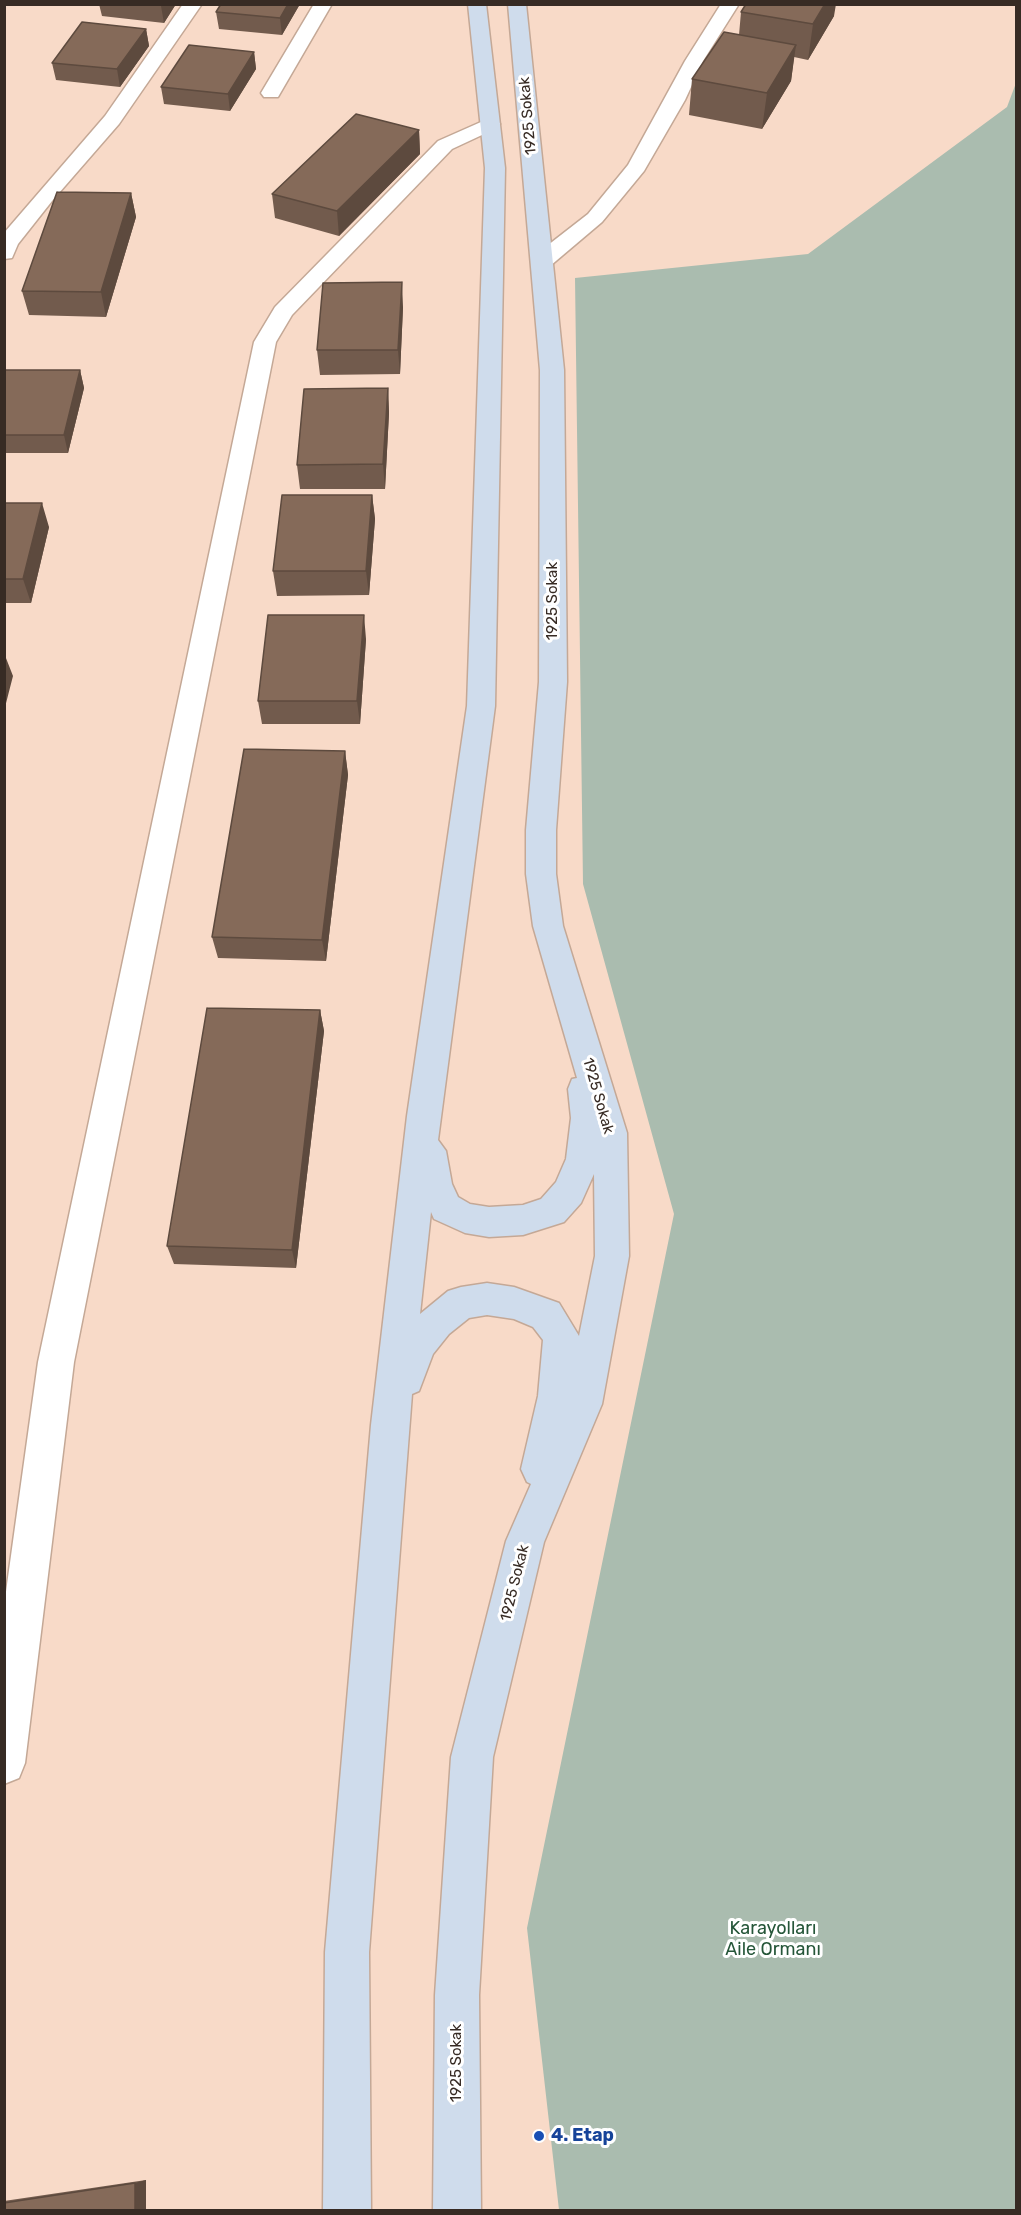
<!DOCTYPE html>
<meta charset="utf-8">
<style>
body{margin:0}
#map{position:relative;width:1021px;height:2215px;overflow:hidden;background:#f8dac8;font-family:Rubik,sans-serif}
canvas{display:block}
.frame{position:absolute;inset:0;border:6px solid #372b24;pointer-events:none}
</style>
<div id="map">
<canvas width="1021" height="2215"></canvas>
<div class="frame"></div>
</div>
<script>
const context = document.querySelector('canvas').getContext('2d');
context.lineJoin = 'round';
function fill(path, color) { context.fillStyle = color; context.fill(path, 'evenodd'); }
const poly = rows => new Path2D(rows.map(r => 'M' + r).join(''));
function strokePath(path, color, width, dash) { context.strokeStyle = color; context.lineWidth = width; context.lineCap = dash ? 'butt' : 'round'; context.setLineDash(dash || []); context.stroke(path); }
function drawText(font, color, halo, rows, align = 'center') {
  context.font = font + ' Rubik,sans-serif'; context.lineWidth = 6; context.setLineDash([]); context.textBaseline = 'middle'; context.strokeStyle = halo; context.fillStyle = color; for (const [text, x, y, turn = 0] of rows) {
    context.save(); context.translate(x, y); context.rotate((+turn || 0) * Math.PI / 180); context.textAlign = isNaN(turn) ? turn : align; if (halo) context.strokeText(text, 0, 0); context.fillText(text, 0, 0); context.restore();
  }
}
const green = poly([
 [1016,83,1016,2210,559,2210,527,1928,674,1214,583,884,575,278,808,254,1007,107]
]);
const street = poly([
 [183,4,202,4,119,124,52,201,18,244,12,258,4,259,4,233,105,116,183,4],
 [314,4,332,4,278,97,264,97,261,93,314,4],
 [721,4,739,4,703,61,685,100,644,171,602,222,550,266,542,268,534,266,531,261,534,256,588,214,628,165,685,61,721,4],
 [490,118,497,120,500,124,497,128,452,149,292,315,276,342,74,1362,25,1763,19,1778,4,1784,4,1606,38,1362,254,342,275,307,438,141,490,118]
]);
const secondary = poly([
 [468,4,486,4,505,168,495,706,438,1140,446,1151,452,1184,458,1197,470,1204,489,1207,523,1205,541,1199,556,1182,566,1159,571,1118,568,1089,572,1079,577,1078,533,926,526,874,526,830,539,682,540,370,508,4,526,4,564,370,567,682,556,830,556,874,563,926,627,1133,629,1256,602,1404,544,1542,493,1757,479,1995,481,2210,433,2210,435,1995,451,1757,506,1541,531,1484,527,1482,521,1469,538,1396,543,1340,533,1327,514,1319,487,1315,469,1318,449,1334,433,1354,419,1391,412,1394,369,1952,371,2210,323,2210,325,1952,371,1425,407,1116,467,706,485,168,468,4],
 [594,1174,595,1256,579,1336,559,1303,514,1287,487,1283,461,1287,448,1291,420,1314,431,1212,434,1219,465,1233,489,1237,523,1235,564,1222,581,1203,594,1174]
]);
const wall = poly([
 [99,4,176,4,164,23,102,16],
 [300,4,282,35,219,29,216,12],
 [741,12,834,16,808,60,794,57,791,81,762,129,689,115,692,79,739,35],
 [146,29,149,46,120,87,56,80,52,63],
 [254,52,256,69,230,111,164,104,161,87],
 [419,130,420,154,339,236,275,218,272,194],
 [131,193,136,217,106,317,29,315,22,291],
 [403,307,400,374,320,375,317,350],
 [4,370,80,370,84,388,68,453,4,453],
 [388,388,389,413,385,489,300,489,297,465],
 [372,495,375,519,369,595,277,596,273,571],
 [4,503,49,527,31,603,4,603],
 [366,639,360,724,262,724,258,701],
 [345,751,348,775,326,961,218,958,212,937],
 [320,1010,324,1031,296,1268,174,1264,167,1246],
 [146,2180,146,2211,4,2211,4,2201]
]);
const shadedWall = poly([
 [162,4,176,4,164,23,161,6],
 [288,4,300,4,282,35,280,18],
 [825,4,836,4,834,16,808,60,813,24],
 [146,29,149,46,120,87,117,69],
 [796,45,791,81,762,129,767,93],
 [254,52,256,69,230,111,228,94],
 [419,130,420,154,339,236,337,211],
 [131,193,136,217,106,317,101,292],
 [402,282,403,307,400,374,398,350],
 [80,370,84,388,68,453,64,435],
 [388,388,389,413,385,489,383,464],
 [372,495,375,519,369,595,366,571],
 [42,503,49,527,31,603,23,579],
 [364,615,366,639,360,724,357,701],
 [4,653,13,676,4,711],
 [345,751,348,775,326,961,322,940],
 [320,1010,324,1031,296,1268,292,1250],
 [146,2180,146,2211,135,2211,135,2183]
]);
const building = poly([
 [221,4,288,4,280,18,216,12,221,4],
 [746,4,825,4,813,24,741,12,746,4],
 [82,22,146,29,117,69,52,63,82,22],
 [724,32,796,45,767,93,692,79,724,32],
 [189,45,254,52,228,94,161,87,189,45],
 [356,114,419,130,337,211,272,194,356,114],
 [57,192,131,193,101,292,22,291,57,192],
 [402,282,398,350,317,350,323,283,402,282],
 [4,370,80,370,64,435,4,435,4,370],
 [388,388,383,464,297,465,304,389,388,388],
 [282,495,372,495,366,571,273,571,282,495],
 [4,503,42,503,23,579,4,579,4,503],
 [268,615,364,615,357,701,258,701,268,615],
 [244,749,345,751,322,940,212,937,244,749],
 [207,1008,320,1010,292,1250,167,1246,207,1008],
 [135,2183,135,2211,4,2211,4,2203,135,2183]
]);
const markers = [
 [539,2136,6,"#1a4fb4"]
];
const streetNames = [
 ["1925 Sokak",528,116,-95],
 ["1925 Sokak",553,601,-90],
 ["1925 Sokak",598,1096,74],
 ["1925 Sokak",515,1583,-76],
 ["1925 Sokak",457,2063,-90]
];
const nearParknames = [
 ["Karayolları",773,1929],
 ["Aile Ormanı",773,1950]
];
const nearTransitnames = [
 ["4. Etap",551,2136]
];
fill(green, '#aabcaf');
strokePath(street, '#c4a896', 3);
strokePath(secondary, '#c4a896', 3);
fill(street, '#fff');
fill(secondary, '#cfdcec');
fill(wall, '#725b4d');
fill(shadedWall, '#5d4a3e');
fill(building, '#856a59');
strokePath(building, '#5d4a3e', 1.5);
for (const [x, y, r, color] of markers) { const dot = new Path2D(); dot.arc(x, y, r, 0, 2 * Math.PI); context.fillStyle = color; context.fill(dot); strokePath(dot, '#fff', 2); }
drawText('15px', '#372b24', '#fff', streetNames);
drawText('18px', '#255639', '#fff', nearParknames);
drawText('bold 18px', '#164399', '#fff', nearTransitnames, 'left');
</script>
